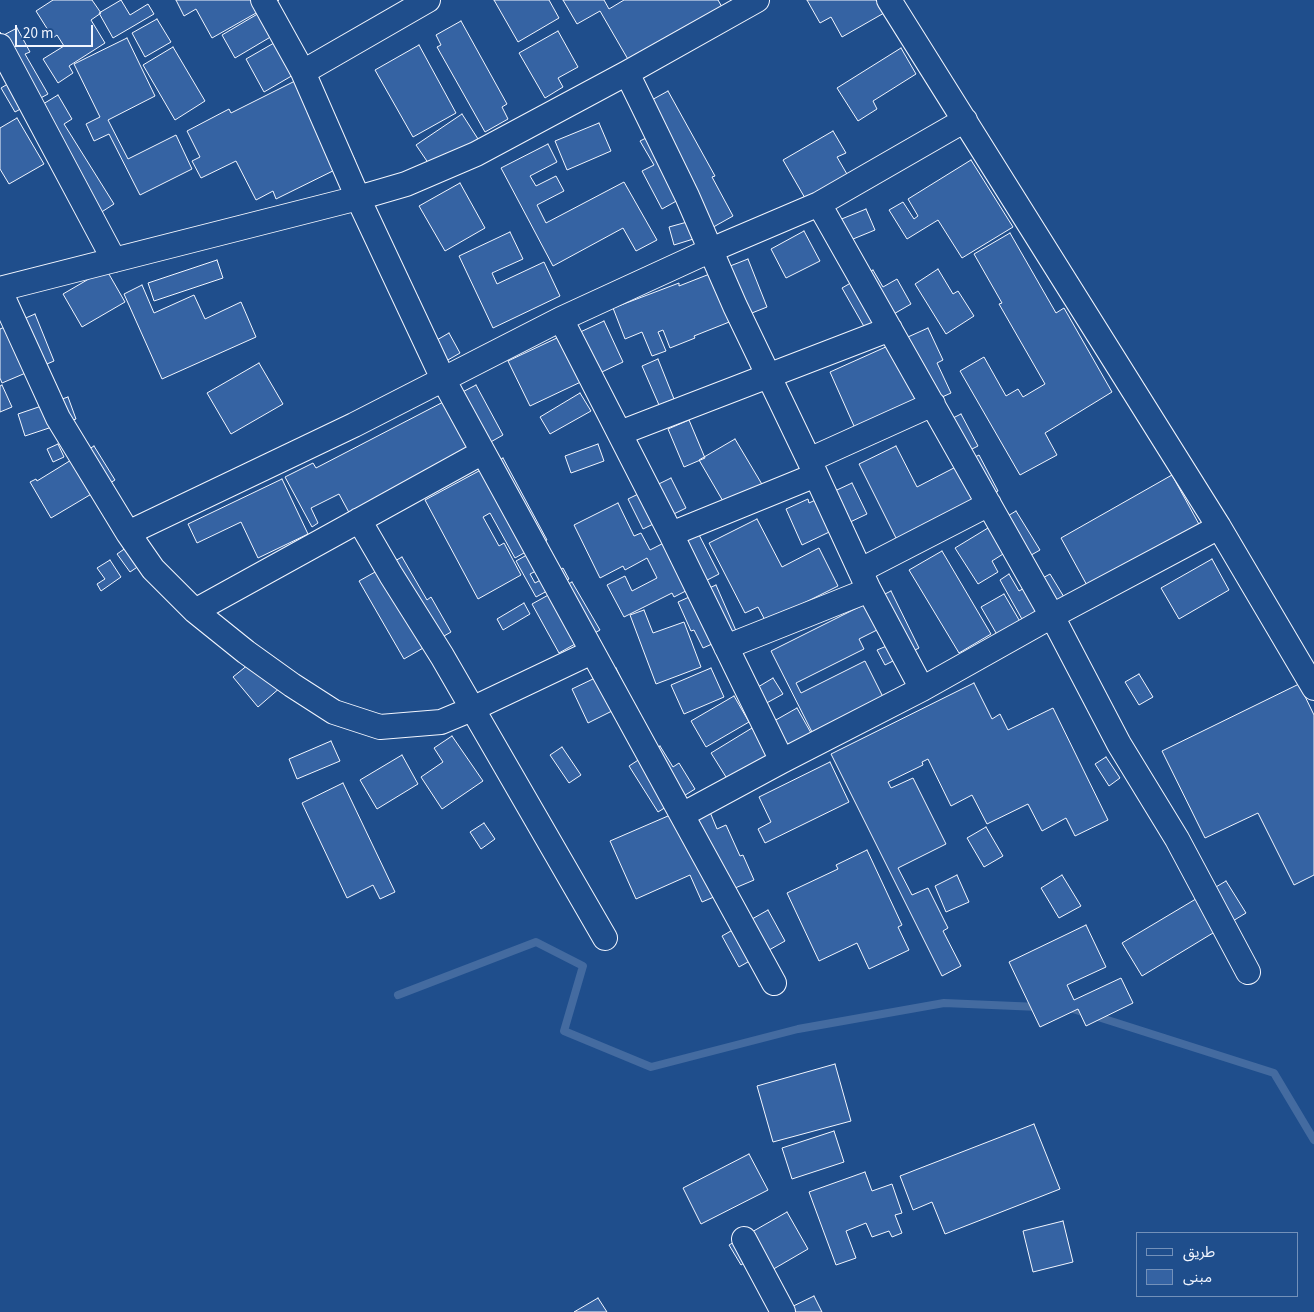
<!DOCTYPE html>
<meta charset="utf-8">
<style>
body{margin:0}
#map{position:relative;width:1314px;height:1312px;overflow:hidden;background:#1f4e8c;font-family:"Source Sans 3","Noto Sans Arabic",sans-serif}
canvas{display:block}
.legend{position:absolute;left:1136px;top:1232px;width:162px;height:65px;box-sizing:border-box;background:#1f4e8c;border:1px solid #7391ba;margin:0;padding:6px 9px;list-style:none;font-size:15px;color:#f2f6ff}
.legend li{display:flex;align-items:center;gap:10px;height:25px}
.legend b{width:25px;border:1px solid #7391ba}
.scale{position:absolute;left:15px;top:25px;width:78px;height:22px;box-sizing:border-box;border:2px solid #f2f6ff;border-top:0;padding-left:6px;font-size:15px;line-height:18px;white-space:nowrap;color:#f2f6ff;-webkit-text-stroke:4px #1f4e8c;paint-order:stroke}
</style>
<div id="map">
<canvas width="1314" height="1312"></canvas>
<ul class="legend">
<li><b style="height:6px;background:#1f4e8c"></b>طريق</li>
<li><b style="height:14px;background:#3563a3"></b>مبنى</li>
</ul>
<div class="scale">20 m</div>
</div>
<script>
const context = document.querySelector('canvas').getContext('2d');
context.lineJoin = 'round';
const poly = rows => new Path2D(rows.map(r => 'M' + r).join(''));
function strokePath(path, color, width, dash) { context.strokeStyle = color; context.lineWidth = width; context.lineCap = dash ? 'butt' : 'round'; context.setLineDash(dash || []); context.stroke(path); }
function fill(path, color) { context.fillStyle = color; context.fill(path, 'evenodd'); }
const stream = poly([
 [398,995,536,942,583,966,564,1031,651,1067,798,1029,944,1003,1039,1007],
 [1065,1009,1073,1009,1274,1073,1314,1140]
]);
const building = poly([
 [53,0,92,0,101,13,91,20,105,43,69,66,73,73,58,83,43,59,64,46,57,35,53,38,36,11,53,0],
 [121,0,130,15,148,4,154,14,113,38,99,13,121,0],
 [176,0,279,0,212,38,196,9,184,16,176,0],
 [494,0,549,0,559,18,518,42,494,0],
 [563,0,604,0,609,9,624,0,718,0,726,14,633,68,600,11,577,24,563,0],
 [807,0,876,0,884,13,842,37,831,17,820,23,807,0],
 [271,6,284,29,235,58,222,35,271,6],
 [157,19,171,42,145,57,132,33,157,19],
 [461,21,507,104,502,107,508,119,485,132,437,47,441,45,436,35,461,21],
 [17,28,30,52,25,54,48,94,15,112,1,88,11,82,0,63,0,32,2,36,17,28],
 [558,31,578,67,558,78,563,87,545,98,519,53,558,31],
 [288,35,307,67,264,92,246,59,288,35],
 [127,38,155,96,108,120,128,159,176,135,192,169,140,195,109,134,94,141,86,124,100,117,74,64,127,38],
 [419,45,456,113,413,137,375,70,419,45],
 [173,47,205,101,175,120,143,65,173,47],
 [901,48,916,74,873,101,877,109,858,121,837,88,901,48],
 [311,73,355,160,276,199,273,191,256,200,236,161,201,178,192,161,200,157,187,131,229,109,231,113,311,73],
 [668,91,715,176,712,177,733,216,708,230,689,194,662,209,642,171,654,165,640,141,654,134,639,107,668,91],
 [58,95,72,119,64,124,114,204,86,222,25,115,58,95],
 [462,114,478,139,433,170,416,145,462,114],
 [17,118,44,164,9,184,0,169,0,128,17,118],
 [599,123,611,151,567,170,555,141,599,123],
 [833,131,846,153,837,157,851,181,809,205,783,160,833,131],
 [548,144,557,162,530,176,536,186,556,176,564,191,537,205,546,223,624,182,657,240,636,251,623,228,553,266,501,168,548,144],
 [971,160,1013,227,962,258,938,220,907,239,889,210,903,202,914,219,918,216,908,199,971,160],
 [460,183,485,228,445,251,419,206,460,183],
 [866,209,875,230,836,246,827,225,866,209],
 [698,219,703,236,674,245,669,227,698,219],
 [804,231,820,261,786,278,771,249,804,231],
 [510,232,523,259,492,273,497,284,544,262,560,296,493,328,459,256,510,232],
 [1010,233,1056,313,1064,308,1112,392,1045,433,1057,455,1020,475,960,371,984,357,1006,396,1018,389,1023,397,1045,384,999,304,1002,303,974,254,1010,233],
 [748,259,767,307,694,336,695,338,670,348,663,330,658,332,666,351,652,356,642,332,625,339,613,308,679,283,679,286,748,259],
 [217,260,223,278,154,301,148,283,217,260],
 [106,269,125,302,82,327,63,294,106,269],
 [938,269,953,294,958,291,974,316,946,334,915,284,938,269],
 [873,270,883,287,897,279,911,304,866,330,842,288,873,270],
 [142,285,154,313,194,295,205,319,241,302,256,337,162,379,124,294,142,285],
 [35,314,54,361,2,383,0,378,0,329,35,314],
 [604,321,623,362,530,406,508,361,559,337,561,341,604,321],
 [928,328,943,360,937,363,951,393,858,435,830,372,928,328],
 [449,333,460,353,434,368,423,348,449,333],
 [658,359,674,399,659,405,642,366,658,359],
 [259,363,283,404,231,434,207,393,259,363],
 [2,385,12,407,0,412,0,386,2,385],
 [476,385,503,435,353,520,339,494,311,508,318,523,312,527,285,477,313,463,316,468,476,385],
 [580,393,591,411,550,434,540,417,580,393],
 [68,397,76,419,25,436,18,414,68,397],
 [961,414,978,446,954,458,937,426,961,414],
 [689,420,705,458,684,467,668,429,689,420],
 [735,439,763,486,727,508,699,460,735,439],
 [58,444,64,457,53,462,47,449,58,444],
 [598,444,604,461,571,473,565,456,598,444],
 [94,446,115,480,51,518,30,482,36,479,37,481,94,446],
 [896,446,917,487,979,455,998,491,937,522,901,548,859,464,896,446],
 [503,458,547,540,515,558,490,513,483,517,499,546,504,543,521,575,478,599,425,500,503,458],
 [1172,475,1200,526,1089,589,1061,538,1172,475],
 [671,478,686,508,643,529,628,499,671,478],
 [282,479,308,534,258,558,241,522,197,543,188,524,282,479],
 [852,483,867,514,802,545,786,509,808,499,809,503,852,483],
 [618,503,634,536,641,533,650,550,695,527,719,574,674,597,672,593,624,617,607,585,625,576,632,591,657,578,647,558,625,570,623,566,600,578,574,525,618,503],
 [1016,511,1040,550,1019,562,1011,549,992,561,998,572,978,584,955,548,1016,511],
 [757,519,782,567,819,548,838,586,766,622,758,607,745,613,709,543,757,519],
 [142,537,155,555,130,572,117,554,142,537],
 [543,546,552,563,530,574,535,583,563,568,569,579,536,597,516,561,543,546],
 [942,551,991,634,959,653,909,570,942,551],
 [402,557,427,600,431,597,451,632,404,659,359,581,402,557],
 [1212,559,1229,590,1179,619,1161,588,1212,559],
 [110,560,121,577,101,591,97,584,105,579,97,568,110,560],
 [1009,574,1019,591,1050,574,1064,597,1023,621,1000,580,1009,574],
 [572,582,600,630,559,653,532,604,572,582],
 [716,585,737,633,703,648,694,630,691,631,678,602,716,585],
 [891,591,919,648,885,665,877,650,889,645,881,628,859,639,864,649,796,683,801,693,865,661,885,701,814,736,771,651,891,591],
 [1004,594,1022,625,999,638,981,607,1004,594],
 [524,603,530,614,503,630,497,619,524,603],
 [644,610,653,633,684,622,701,667,656,684,630,615,644,610],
 [265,651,289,680,258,707,233,677,265,651],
 [616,668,636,710,616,709,588,723,572,689,616,668],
 [711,668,724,697,684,714,671,685,711,668],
 [1139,674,1153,697,1139,705,1125,682,1139,674],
 [773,678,783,694,752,711,743,696,773,678],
 [974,683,992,719,1000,714,1008,730,1053,708,1108,820,1075,836,1066,818,1042,831,1028,804,987,824,972,795,951,806,928,759,922,762,923,765,888,782,891,788,913,778,946,844,898,868,912,895,928,888,948,928,943,931,961,966,942,976,831,754,974,683],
 [1299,684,1314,715,1314,875,1294,885,1258,813,1205,838,1162,751,1299,684],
 [734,696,749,722,706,747,691,721,734,696],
 [797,708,815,740,778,761,760,729,797,708],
 [752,728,772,760,731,785,711,753,752,728],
 [452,736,483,781,442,809,421,777,443,762,434,748,452,736],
 [331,741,340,761,297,779,289,759,331,741],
 [660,746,673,767,679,763,695,789,658,812,629,766,660,746],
 [562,747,581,775,569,783,550,755,562,747],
 [402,755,418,784,377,809,360,780,402,755],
 [1106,757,1120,778,1109,786,1095,764,1106,757],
 [830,762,849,802,765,843,758,829,771,822,759,797,830,762],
 [343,783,395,892,380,899,373,885,347,898,302,803,343,783],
 [705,800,717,829,726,825,740,856,743,855,754,880,702,902,690,875,636,899,610,841,705,800],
 [484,823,495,839,481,849,470,832,484,823],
 [986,827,1003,856,984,867,967,838,986,827],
 [867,850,902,925,898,927,909,950,869,969,857,943,819,961,787,893,838,869,836,865,867,850],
 [957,875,969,902,946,912,935,886,957,875],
 [1062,875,1081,906,1059,918,1041,888,1062,875],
 [1226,881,1246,913,1142,976,1122,943,1226,881],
 [768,910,785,941,739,967,722,936,768,910],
 [1086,925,1106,967,1067,985,1074,1000,1121,978,1133,1003,1086,1026,1078,1009,1040,1027,1009,962,1086,925],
 [835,1064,851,1121,773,1142,757,1086,835,1064],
 [1034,1124,1060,1189,945,1234,932,1202,913,1210,900,1176,1034,1124],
 [834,1131,844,1162,792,1179,782,1148,834,1131],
 [749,1154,768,1190,701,1224,683,1188,749,1154],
 [865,1172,872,1191,892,1184,902,1213,895,1215,902,1233,892,1237,889,1231,872,1237,866,1223,846,1231,856,1258,836,1265,809,1192,865,1172],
 [787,1212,808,1249,758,1278,747,1261,741,1265,729,1245,787,1212],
 [1063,1221,1073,1262,1033,1272,1023,1231,1063,1221],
 [814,1296,822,1312,781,1312,814,1296],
 [598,1298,607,1312,574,1312,598,1298]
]);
const street = poly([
 [263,0,303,72,358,198,443,379,774,983],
 [889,0,1219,527,1314,688],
 [0,46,114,260],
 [303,72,428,0],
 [627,73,687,196,735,306,809,460,869,590,922,689],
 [819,204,1052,616,1119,744,1177,839,1248,972],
 [0,289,358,198,406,184,476,154,627,73,757,0],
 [0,291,58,418,128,533,153,569,195,611,246,652,292,685,334,712,380,727,441,722,472,709,592,652],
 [561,319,671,534,782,761],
 [620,433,890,329],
 [809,460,933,404],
 [359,520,391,575,442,656,605,938],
 [128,533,354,425,561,319,711,250,819,204,965,120],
 [671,534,816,475],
 [861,570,989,504],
 [195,611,483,452],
 [726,647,869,590],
 [682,815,782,761,922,689,1052,616,1219,527],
 [744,1239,783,1312]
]);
strokePath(stream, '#446ba0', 8);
fill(building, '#3563a3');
strokePath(building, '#f2f6ff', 1);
strokePath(street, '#f2f6ff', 26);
strokePath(street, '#1f4e8c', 24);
</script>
